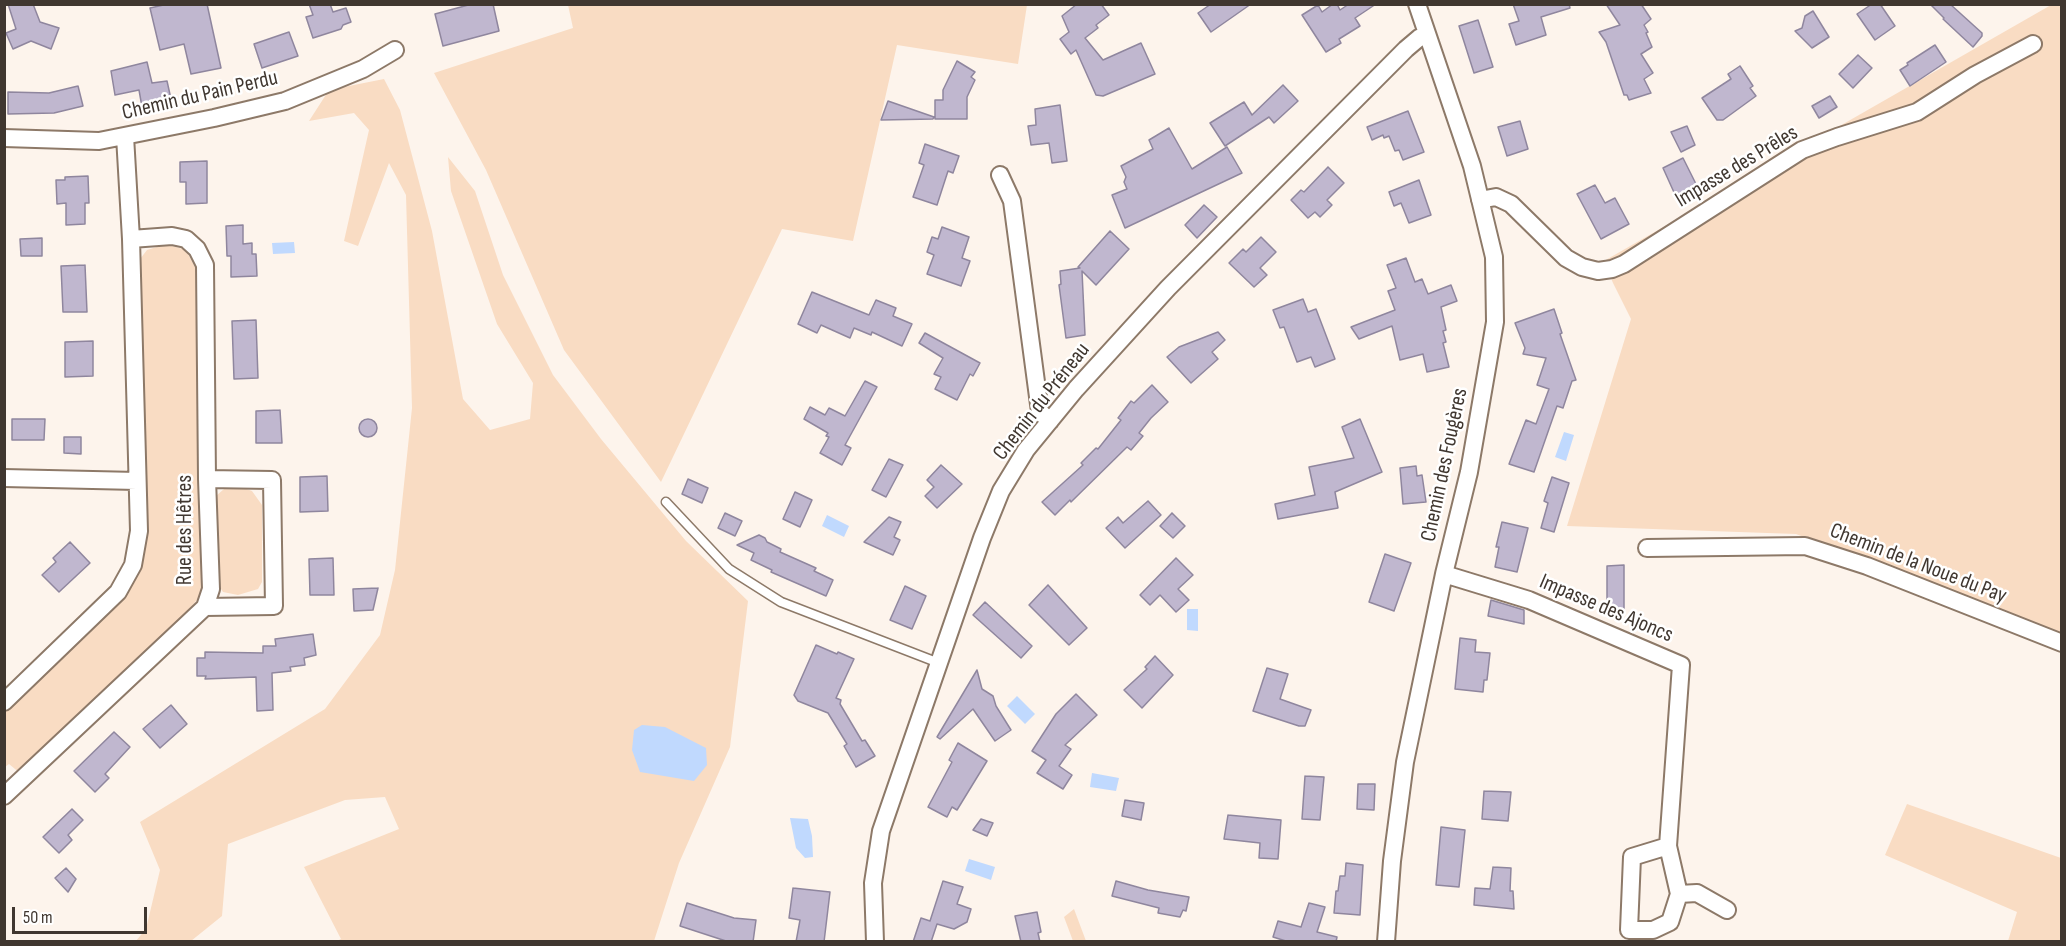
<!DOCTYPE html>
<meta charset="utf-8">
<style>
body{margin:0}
#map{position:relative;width:2066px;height:946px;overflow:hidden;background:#fdf4ec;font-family:"Sofia Sans Condensed",sans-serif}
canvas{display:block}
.frame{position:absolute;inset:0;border:6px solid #403730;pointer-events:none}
.scale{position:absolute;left:12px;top:907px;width:135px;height:27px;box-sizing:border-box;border:3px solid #403730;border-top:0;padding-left:8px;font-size:18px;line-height:21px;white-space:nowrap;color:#403730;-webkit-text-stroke:4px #fff;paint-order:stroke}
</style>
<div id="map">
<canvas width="2066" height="946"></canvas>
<div class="frame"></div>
<div class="scale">50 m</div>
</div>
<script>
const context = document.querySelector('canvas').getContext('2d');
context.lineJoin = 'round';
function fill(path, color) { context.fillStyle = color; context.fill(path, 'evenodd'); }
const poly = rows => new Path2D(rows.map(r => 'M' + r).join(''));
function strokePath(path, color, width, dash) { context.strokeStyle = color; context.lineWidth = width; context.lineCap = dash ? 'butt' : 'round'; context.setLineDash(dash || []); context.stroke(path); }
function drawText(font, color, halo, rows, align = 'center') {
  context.font = font + ' "Sofia Sans Condensed",sans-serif'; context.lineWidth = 5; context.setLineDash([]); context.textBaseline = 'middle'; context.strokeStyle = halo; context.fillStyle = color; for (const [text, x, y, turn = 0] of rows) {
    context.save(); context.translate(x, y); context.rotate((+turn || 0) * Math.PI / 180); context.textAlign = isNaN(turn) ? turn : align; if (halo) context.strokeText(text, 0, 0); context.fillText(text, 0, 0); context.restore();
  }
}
const green = poly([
 [568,5,1027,5,1018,64,897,45,853,241,782,229,661,482,564,350,486,170,434,73,573,28],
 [2051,5,2061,5,2061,635,1796,534,1567,526,1631,319,1613,283,1604,261],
 [384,79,400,110,432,231,463,399,490,430,530,419,533,383,497,324,451,191,448,157,475,191,503,275,553,375,601,439,686,541,748,601,730,747,679,863,654,941,337,941,341,939,304,867,399,829,385,797,345,800,228,844,222,916,191,941,135,942,146,929,160,870,140,822,325,709,380,635,395,570,412,408,406,195,389,163,358,246,344,241,369,130,354,113,309,121,329,90],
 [166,244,186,250,197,271,201,460,201,595,183,617,21,774,9,764,5,767,5,709,136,575,146,543,137,263,147,250],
 [238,486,252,491,262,505,262,582,258,589,238,595,223,592,217,583,216,496,224,489],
 [1907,804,2061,858,2061,941,2008,941,2017,912,1885,855],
 [1074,909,1086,941,1073,941,1064,917]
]);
const water = poly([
 [294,242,295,253,273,254,272,243],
 [1564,432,1574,435,1566,461,1555,457],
 [827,515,849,526,844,537,822,526],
 [1187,609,1198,609,1198,631,1187,630],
 [1017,696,1035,714,1025,724,1007,706],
 [642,725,665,727,706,748,707,765,694,781,640,772,632,750,634,730],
 [1092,773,1119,778,1116,791,1090,787],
 [790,818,808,819,812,836,813,857,805,858,796,848],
 [969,859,995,867,991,880,965,871]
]);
const building = poly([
 [8,4,33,4,40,22,59,28,51,49,31,41,13,49,6,33,16,29,8,4],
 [168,4,207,4,221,68,191,74,184,44,160,50,150,8,168,4],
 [309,4,330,4,333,12,346,8,351,22,343,25,341,29,313,38,306,17,313,15,309,4],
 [472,4,493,4,499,31,443,46,435,14,472,4],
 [1077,4,1101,4,1109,15,1096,25,1098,28,1085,38,1103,60,1141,43,1155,74,1103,96,1096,95,1076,50,1071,54,1060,39,1069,32,1062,16,1077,4],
 [1211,4,1251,4,1211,32,1198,13,1211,4],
 [1333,4,1337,4,1340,10,1349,4,1376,4,1355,18,1360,26,1339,39,1341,43,1326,52,1302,15,1318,5,1322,12,1333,4],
 [1513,4,1569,4,1570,8,1541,17,1546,35,1516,45,1509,24,1519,21,1513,4],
 [1606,4,1641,4,1651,19,1644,25,1648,32,1646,33,1652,47,1641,54,1653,73,1644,79,1651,93,1629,100,1627,95,1624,95,1606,42,1599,32,1620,25,1606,4],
 [1872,4,1880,4,1895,26,1875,40,1857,14,1872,4],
 [1930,4,1950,4,1982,33,1982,36,1973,47,1943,19,1944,18,1930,4],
 [1813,11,1829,37,1812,48,1795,31,1802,28,1805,16,1813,11],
 [1478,20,1493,67,1474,73,1459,26,1478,20],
 [289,32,298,56,262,68,254,44,289,32],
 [1935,45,1946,62,1910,86,1900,70,1908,65,1907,63,1935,45],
 [1858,55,1872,68,1853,88,1839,74,1858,55],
 [957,61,975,72,971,77,975,80,967,97,967,119,935,119,935,100,943,100,943,90,957,61],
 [147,62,152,83,167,81,171,99,142,107,139,90,115,95,111,71,147,62],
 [1740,66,1753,86,1750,88,1756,96,1723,120,1717,120,1702,98,1731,79,1728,74,1740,66],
 [1283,85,1298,101,1274,123,1269,117,1225,146,1210,123,1244,102,1252,115,1283,85],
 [78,86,83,106,54,113,8,114,8,92,49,93,78,86],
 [1830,96,1837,107,1819,118,1812,106,1830,96],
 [888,101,934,117,933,119,881,120,888,101],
 [1060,105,1067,161,1052,163,1049,143,1031,145,1028,126,1036,125,1035,109,1060,105],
 [1408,111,1424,152,1403,160,1399,150,1395,151,1389,136,1384,138,1383,135,1372,140,1367,127,1408,111],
 [1520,121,1528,149,1507,156,1498,127,1520,121],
 [1687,126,1695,145,1681,152,1671,132,1687,126],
 [1169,128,1192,169,1227,147,1242,173,1125,228,1112,195,1127,189,1124,182,1126,177,1121,166,1153,149,1149,140,1169,128],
 [925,144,959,156,953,173,948,171,937,205,913,197,924,165,919,163,925,144],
 [1683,158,1699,190,1677,199,1663,168,1683,158],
 [207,161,207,203,186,204,186,182,180,182,180,162,207,161],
 [1328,167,1344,183,1327,200,1332,205,1320,217,1315,212,1308,218,1291,200,1301,190,1304,192,1328,167],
 [88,176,89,203,85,203,85,224,66,225,66,203,57,204,56,180,65,180,65,177,88,176],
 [1419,180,1431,215,1409,223,1401,203,1394,206,1389,192,1419,180],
 [1595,185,1605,203,1615,198,1629,224,1601,239,1577,194,1595,185],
 [1204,205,1217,217,1197,238,1185,225,1204,205],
 [243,225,243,244,252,243,252,254,256,254,257,276,231,277,231,256,227,256,226,226,243,225],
 [942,227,969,237,962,258,970,261,961,286,927,274,934,255,927,252,932,237,938,239,942,227],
 [1110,231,1129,249,1096,285,1082,271,1085,335,1066,338,1059,285,1061,284,1060,271,1080,268,1078,267,1110,231],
 [1261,237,1276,252,1260,268,1267,275,1254,287,1229,263,1243,249,1246,252,1261,237],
 [42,238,42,256,21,256,20,239,42,238],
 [1406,258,1415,282,1422,279,1428,294,1451,285,1457,301,1441,307,1446,330,1443,331,1446,342,1443,343,1449,367,1427,372,1423,354,1400,360,1392,326,1359,339,1351,327,1395,310,1388,291,1396,288,1387,265,1406,258],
 [85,265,87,312,63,312,61,266,85,265],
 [812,292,869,315,876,300,896,308,893,316,912,324,902,346,872,332,871,335,854,328,850,338,821,325,817,333,798,324,812,292],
 [1303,299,1308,312,1316,309,1335,359,1315,367,1311,357,1297,362,1284,327,1280,328,1273,310,1303,299],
 [1554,309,1562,333,1560,334,1576,380,1572,381,1563,408,1557,406,1534,472,1509,464,1526,420,1536,424,1549,389,1537,385,1546,358,1523,354,1525,348,1515,323,1554,309],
 [256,320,258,378,234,379,232,321,256,320],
 [1218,332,1225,340,1212,352,1218,359,1191,383,1167,357,1179,347,1218,332],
 [925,333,980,363,973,376,970,374,957,400,935,389,941,377,934,374,943,358,919,343,925,333],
 [93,341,93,376,65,377,65,342,93,341],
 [865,381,877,387,845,445,851,448,842,465,820,453,829,437,826,436,828,433,804,419,810,407,825,415,829,408,845,416,865,381],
 [1152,385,1168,402,1151,418,1139,433,1143,436,1131,450,1127,447,1071,502,1070,500,1055,515,1042,502,1083,465,1081,463,1096,448,1098,449,1121,420,1118,418,1131,401,1134,403,1152,385],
 [280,410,282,443,256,443,256,411,280,410],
 [12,419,45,419,44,440,12,440,12,419],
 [1360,419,1382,472,1335,492,1338,508,1278,519,1275,504,1315,495,1309,467,1354,458,1342,427,1360,419],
 '359 428a9 9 0 1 1 18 0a9 9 0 1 1-18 0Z',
 [64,437,81,437,81,454,64,453,64,437],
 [889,459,903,465,886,497,872,490,889,459],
 [941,465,962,484,937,508,925,496,934,487,927,480,941,465],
 [1416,466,1417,476,1422,475,1426,502,1403,504,1400,468,1416,466],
 [327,476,328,511,300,512,300,477,327,476],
 [1552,477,1569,483,1554,532,1541,528,1548,503,1544,501,1552,477],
 [688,479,708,488,702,503,682,494,688,479],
 [795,492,812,500,800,527,783,519,795,492],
 [1148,501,1161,515,1125,548,1106,528,1118,517,1123,523,1148,501],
 [725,513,742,521,735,536,718,528,725,513],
 [1172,513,1185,526,1173,538,1160,526,1172,513],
 [889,517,901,522,894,537,900,540,893,555,864,542,889,517],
 [1502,522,1528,528,1517,572,1495,567,1499,547,1496,547,1502,522],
 [759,535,765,538,767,542,781,549,780,552,816,568,814,571,833,580,826,596,771,572,772,570,751,560,754,553,737,545,759,535],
 [70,542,90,563,59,592,42,575,56,562,53,558,70,542],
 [1385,554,1411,563,1394,611,1369,602,1385,554],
 [333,558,334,595,310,595,309,559,333,558],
 [1176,558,1193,575,1178,589,1189,600,1176,612,1160,595,1150,605,1140,595,1176,558],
 [1624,565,1624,609,1607,609,1607,566,1624,565],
 [1048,585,1087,628,1069,645,1029,605,1048,585],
 [905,586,926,596,912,629,890,620,905,586],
 [378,588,373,610,354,611,353,589,378,588],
 [1491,600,1524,610,1524,624,1488,616,1491,600],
 [985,602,1032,646,1021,658,973,615,985,602],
 [313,634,316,655,304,658,305,665,290,667,291,671,272,673,273,710,257,711,256,677,205,679,206,676,197,676,197,658,205,658,205,652,263,653,263,646,276,646,275,639,313,634],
 [1460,638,1476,640,1475,652,1490,653,1487,680,1484,680,1483,692,1455,689,1460,638],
 [816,645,837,654,838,652,854,659,836,698,841,700,840,704,862,741,865,740,875,756,856,767,844,746,847,744,828,713,798,701,794,695,816,645],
 [1155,656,1173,675,1142,708,1124,690,1147,669,1145,667,1155,656],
 [1267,668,1288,674,1280,699,1311,710,1305,726,1299,726,1253,711,1267,668],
 [977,670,982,689,993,696,996,706,1011,730,995,741,973,709,940,739,937,737,977,670],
 [1076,694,1097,715,1065,745,1071,749,1059,766,1072,775,1063,789,1037,773,1046,760,1032,751,1056,714,1076,694],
 [171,705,187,724,160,748,143,729,171,705],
 [114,732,130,747,105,774,109,778,95,792,74,771,114,732],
 [958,743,987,761,957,810,952,807,947,817,928,807,952,762,949,760,958,743],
 [1305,776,1324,777,1320,820,1302,819,1305,776],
 [1358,784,1375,784,1374,810,1357,809,1358,784],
 [1484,791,1511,792,1508,821,1482,819,1484,791],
 [1125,800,1144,803,1141,820,1122,816,1125,800],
 [72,809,83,820,68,835,72,840,59,853,43,837,72,809],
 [1228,815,1281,820,1278,859,1259,858,1260,843,1224,839,1228,815],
 [981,819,993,823,987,836,973,830,981,819],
 [1441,827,1465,830,1459,887,1436,885,1441,827],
 [1346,863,1363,865,1360,915,1334,913,1336,891,1338,891,1340,876,1345,876,1346,863],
 [1493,867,1511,868,1510,891,1513,891,1514,909,1474,905,1475,888,1490,889,1493,867],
 [66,868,76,879,68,892,55,878,66,868],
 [943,881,963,887,957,904,971,909,967,922,954,929,937,924,931,942,913,942,921,918,930,921,943,881],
 [1116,881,1148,890,1189,897,1186,911,1183,910,1180,917,1158,913,1159,908,1112,896,1116,881],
 [793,888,830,892,824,942,796,942,800,920,789,918,793,888],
 [687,903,734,918,756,920,753,942,729,942,680,926,687,903],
 [1309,903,1325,907,1317,932,1337,937,1336,942,1289,942,1273,937,1278,921,1301,927,1309,903],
 [1037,912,1041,932,1038,933,1040,942,1021,942,1015,916,1037,912]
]);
const service = poly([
 [666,502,729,569,781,602,939,663]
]);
const minor = poly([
 [4,138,99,141,214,118,285,101,363,69,395,50],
 [1000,175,1012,201,1040,412,1050,421],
 [1480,200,1496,197,1511,204,1566,258,1582,267,1598,271,1612,269,1624,264,1802,150,1837,137,1917,112,1975,75,2033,44],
 [4,478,137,481],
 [1647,548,1805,546,1867,566,2062,643],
 [1444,574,1529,600,1681,665,1668,846,1679,894,1670,922,1653,930,1629,930,1632,857,1668,846],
 [205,607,274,606,272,480,207,479],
 [4,702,118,592,133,565,139,531,131,239,125,136],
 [4,796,205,607,211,589,207,479,205,265,197,249,186,239,172,236,131,239],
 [1679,894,1697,893,1727,910],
 [875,942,873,883,881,831,982,538,1001,491,1026,450,1076,389,1168,288,1406,49,1419,38,1427,34],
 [1386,942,1392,861,1405,762,1444,574,1469,472,1495,322,1494,257,1472,166,1417,4]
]);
const streetNames = [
 ["Chemin du Pain Perdu",200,96,-13],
 ["Impasse des Prêles",1737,167,-31],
 ["Chemin du Préneau",1042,402,-52],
 ["Chemin des Fougères",1445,465,-78],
 ["Rue des Hêtres",185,530,-90],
 ["Chemin de la Noue du Pay",1918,564,21],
 ["Impasse des Ajoncs",1606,609,23]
];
fill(green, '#f9dcc3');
fill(water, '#c0d9fe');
fill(building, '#c0b7cf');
strokePath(building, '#8f869e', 1.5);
strokePath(service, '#8d7968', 11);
strokePath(minor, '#8d7968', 20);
strokePath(service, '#fff', 8);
strokePath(minor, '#fff', 16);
drawText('22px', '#403730', '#fff', streetNames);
</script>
